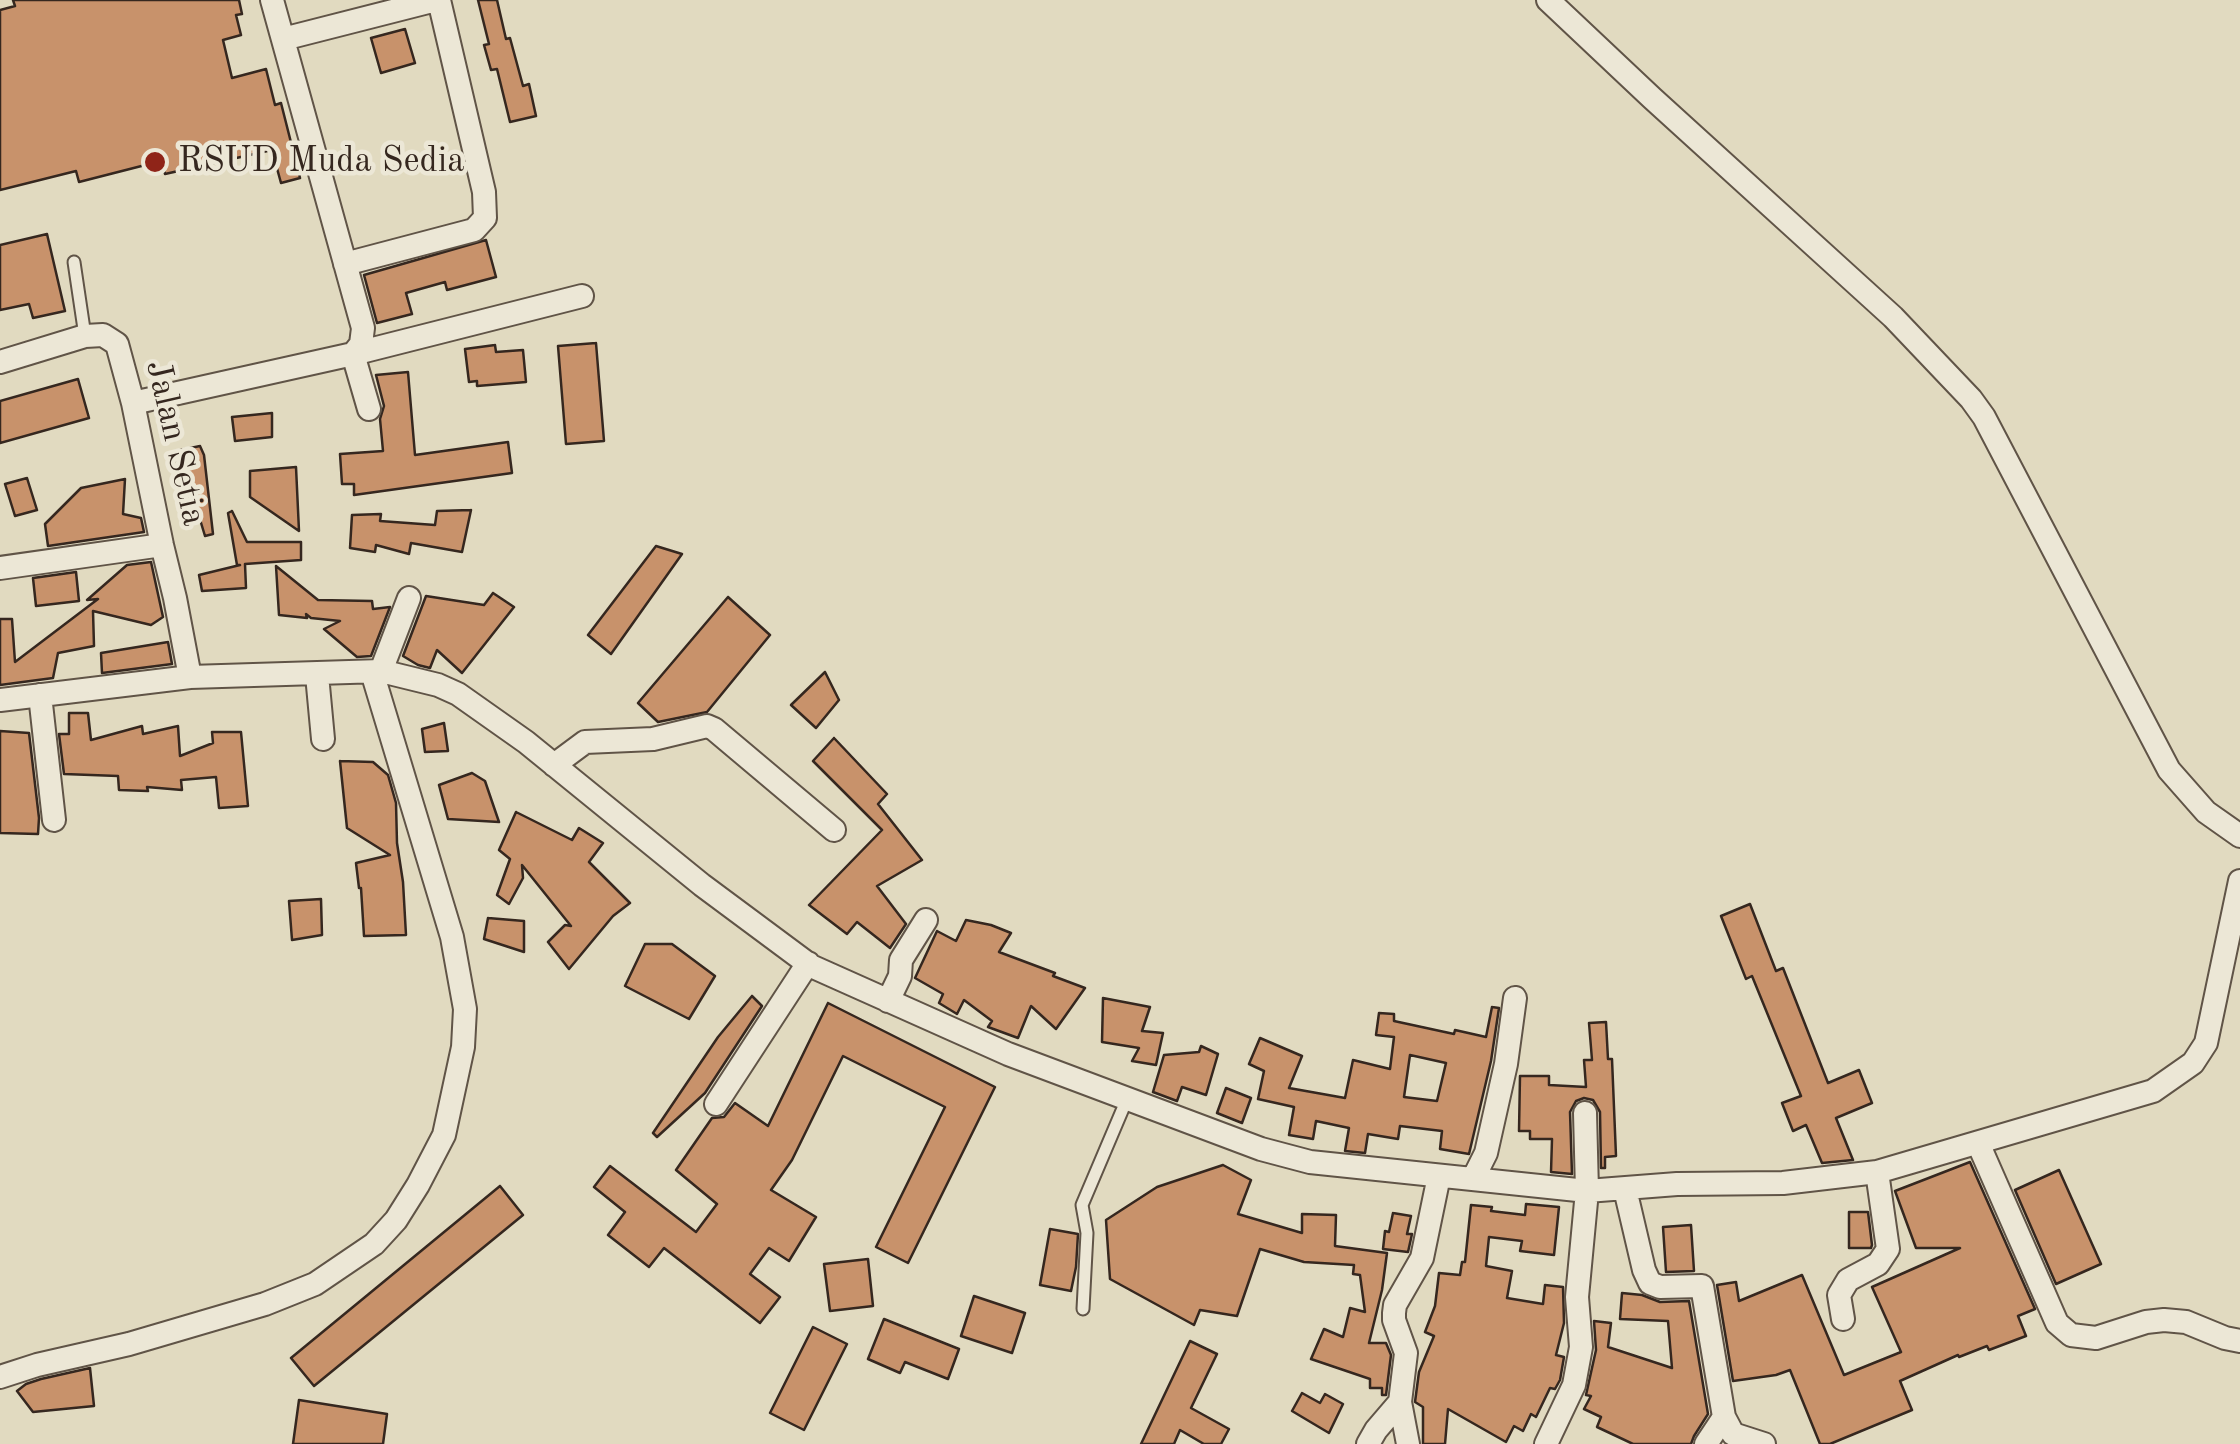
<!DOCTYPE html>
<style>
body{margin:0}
canvas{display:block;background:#e1dac0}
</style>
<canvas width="2240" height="1444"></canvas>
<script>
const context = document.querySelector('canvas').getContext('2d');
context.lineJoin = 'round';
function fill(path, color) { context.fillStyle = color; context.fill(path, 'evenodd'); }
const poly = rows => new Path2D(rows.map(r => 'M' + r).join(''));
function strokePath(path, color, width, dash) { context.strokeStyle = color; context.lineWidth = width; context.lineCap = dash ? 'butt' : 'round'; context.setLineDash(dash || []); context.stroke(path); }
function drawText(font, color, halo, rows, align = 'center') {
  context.font = font + ' "Old Standard TT",serif'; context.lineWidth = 9; context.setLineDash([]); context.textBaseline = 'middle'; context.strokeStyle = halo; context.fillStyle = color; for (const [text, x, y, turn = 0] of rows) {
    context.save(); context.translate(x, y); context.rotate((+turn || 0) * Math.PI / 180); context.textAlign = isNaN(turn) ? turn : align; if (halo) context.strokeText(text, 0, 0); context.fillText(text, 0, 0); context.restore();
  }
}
const building = poly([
 [13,0,239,0,242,14,236,15,241,35,223,40,232,78,266,69,275,105,281,103,300,178,281,183,272,150,165,174,161,161,79,182,76,171,0,190,0,10,15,6,13,0],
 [478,0,497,0,506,39,510,38,523,86,529,84,536,116,510,122,497,69,491,70,484,45,489,44,478,0],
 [405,29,415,63,381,73,371,38,405,29],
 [47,234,65,311,33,318,29,304,0,310,0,245,47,234],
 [486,240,496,277,447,290,445,282,406,293,412,314,377,323,364,275,486,240],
 [596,343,604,441,566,444,558,346,596,343],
 [495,345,496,352,523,350,526,382,477,386,477,381,469,382,465,349,495,345],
 [408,372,415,455,508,442,512,473,354,495,354,484,342,484,340,454,383,451,380,419,384,406,376,375,408,372],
 [78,379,89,418,0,443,0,401,78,379],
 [272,413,272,437,235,441,232,417,272,413],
 [200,446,204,455,213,534,205,536,192,493,180,493,176,451,200,446],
 [296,467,299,531,250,497,250,471,296,467],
 [27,478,37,510,15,516,5,484,27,478],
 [125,479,123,514,141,518,144,532,48,546,45,524,81,488,125,479],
 [471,510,462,552,411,543,409,554,376,545,375,552,350,548,352,515,381,514,380,521,435,525,437,511,471,510],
 [232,511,247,542,301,542,301,560,245,564,246,588,202,591,199,575,240,565,237,565,228,513,232,511],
 [656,546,682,554,611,654,588,635,656,546],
 [151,562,163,617,151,625,93,611,94,646,58,653,53,678,0,685,0,619,12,619,15,662,98,599,87,600,127,565,151,562],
 [276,566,318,600,372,601,373,609,390,607,371,656,357,657,324,629,340,621,311,618,306,614,307,618,279,615,276,566],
 [76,572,79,601,36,606,33,578,76,572],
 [493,593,514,607,462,673,437,650,430,668,418,665,403,656,426,596,484,605,493,593],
 [728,597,770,635,707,712,658,722,638,703,728,597],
 [168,642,172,664,102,673,101,653,168,642],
 [825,672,839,700,816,728,791,705,825,672],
 [69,713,88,713,91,740,142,726,143,734,178,726,180,756,213,743,212,732,241,732,248,806,219,808,216,777,181,780,182,790,147,787,148,791,119,790,118,776,64,774,59,734,69,734,69,713],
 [444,723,448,751,425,752,422,729,444,723],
 [0,731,29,733,39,818,38,834,0,833,0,731],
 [834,738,887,794,878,804,922,860,877,886,906,924,890,948,857,922,847,934,809,905,882,830,813,761,834,738],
 [340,761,373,762,388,775,396,803,397,843,403,882,406,935,364,936,361,888,359,888,356,863,390,855,347,828,340,761],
 [472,773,485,781,499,822,448,819,439,785,472,773],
 [516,812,572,840,579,828,603,843,589,862,630,903,613,916,569,969,548,942,565,925,571,926,522,865,523,878,509,904,497,895,510,859,499,850,516,812],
 [321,899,322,935,292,940,289,901,321,899],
 [1750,904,1776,971,1783,968,1828,1083,1859,1070,1872,1103,1836,1118,1853,1160,1822,1163,1806,1125,1793,1131,1782,1103,1801,1096,1752,976,1746,979,1721,916,1750,904],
 [488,918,524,921,524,952,484,939,488,918],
 [966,920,991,925,1011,933,999,952,1055,973,1053,976,1085,988,1056,1029,1031,1006,1018,1038,988,1027,992,1021,964,1000,957,1014,939,1003,943,994,915,978,937,931,956,941,966,920],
 [645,944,672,944,715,976,689,1019,625,986,645,944],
 [752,996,762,1006,705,1093,657,1137,653,1133,718,1037,752,996],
 [1103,998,1150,1007,1142,1031,1163,1033,1156,1065,1132,1061,1139,1048,1102,1042,1103,998],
 [828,1003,995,1087,908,1263,876,1247,945,1107,843,1056,792,1160,771,1190,816,1217,789,1261,769,1248,750,1274,780,1297,760,1323,664,1248,649,1267,608,1235,625,1212,594,1187,610,1166,696,1232,717,1204,676,1170,712,1118,724,1117,735,1103,768,1126,828,1003],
 [1492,1007,1499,1008,1491,1061,1469,1154,1440,1149,1442,1131,1400,1126,1398,1139,1368,1134,1365,1153,1345,1151,1349,1128,1316,1121,1313,1139,1289,1135,1294,1107,1258,1099,1264,1071,1249,1064,1260,1038,1302,1056,1289,1088,1345,1098,1353,1060,1390,1069,1394,1037,1376,1035,1379,1013,1394,1014,1394,1021,1454,1034,1455,1030,1486,1037,1492,1007],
 [1410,1055,1446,1063,1437,1101,1404,1097,1410,1055],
 [1606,1022,1608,1059,1612,1059,1616,1156,1605,1157,1605,1168,1601,1168,1600,1112,1593,1100,1584,1098,1576,1101,1570,1112,1572,1174,1551,1172,1552,1139,1530,1139,1530,1131,1519,1131,1520,1076,1549,1076,1549,1085,1586,1087,1584,1060,1592,1060,1589,1023,1606,1022],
 [1201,1046,1218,1054,1206,1095,1182,1087,1177,1101,1153,1092,1164,1055,1199,1052,1201,1046],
 [1226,1088,1251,1098,1242,1123,1217,1113,1226,1088],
 [1970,1162,2035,1309,2018,1316,2026,1336,1989,1350,1987,1346,1959,1357,1958,1355,1900,1381,1912,1410,1830,1444,1820,1444,1790,1370,1776,1375,1733,1381,1717,1285,1736,1282,1739,1301,1802,1275,1844,1375,1901,1352,1872,1287,1960,1248,1916,1248,1895,1191,1970,1162],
 [1223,1165,1251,1180,1238,1214,1302,1233,1302,1214,1336,1215,1335,1246,1387,1253,1382,1290,1369,1343,1386,1343,1391,1355,1386,1395,1382,1395,1382,1388,1370,1388,1370,1379,1311,1359,1324,1329,1343,1337,1350,1308,1365,1312,1360,1275,1353,1274,1354,1265,1304,1262,1260,1249,1237,1316,1200,1310,1194,1325,1110,1279,1106,1220,1157,1187,1223,1165],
 [2059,1170,2101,1264,2056,1284,2015,1190,2059,1170],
 [500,1186,523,1215,314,1386,291,1358,500,1186],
 [1526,1204,1559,1207,1554,1255,1520,1251,1522,1241,1489,1237,1486,1266,1512,1271,1507,1298,1543,1304,1545,1285,1563,1287,1564,1323,1556,1355,1564,1357,1560,1380,1555,1389,1550,1388,1536,1417,1531,1414,1523,1431,1514,1426,1506,1442,1448,1409,1445,1444,1423,1444,1423,1407,1415,1402,1419,1372,1434,1336,1425,1332,1435,1306,1439,1273,1460,1275,1462,1262,1465,1262,1471,1205,1492,1207,1491,1211,1525,1215,1526,1204],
 [1849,1212,1868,1212,1872,1245,1871,1248,1849,1248,1849,1212],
 [1393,1213,1411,1216,1407,1234,1412,1234,1408,1252,1383,1249,1385,1231,1389,1232,1393,1213],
 [1691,1225,1694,1271,1666,1272,1663,1227,1691,1225],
 [1050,1229,1078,1234,1076,1267,1071,1291,1040,1285,1050,1229],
 [868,1259,873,1306,830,1311,824,1264,868,1259],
 [1622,1293,1642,1295,1660,1302,1689,1301,1708,1414,1694,1436,1691,1444,1633,1444,1597,1427,1601,1417,1584,1409,1591,1396,1586,1395,1596,1350,1594,1321,1611,1323,1608,1347,1672,1368,1668,1321,1620,1319,1622,1293],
 [974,1296,1025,1313,1012,1353,961,1336,974,1296],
 [884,1319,959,1349,948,1379,905,1362,900,1373,868,1359,884,1319],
 [813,1327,847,1344,804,1430,770,1413,813,1327],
 [1190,1341,1217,1354,1191,1408,1229,1429,1221,1444,1204,1444,1180,1430,1174,1444,1141,1444,1190,1341],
 [90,1368,94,1406,33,1412,17,1391,26,1384,41,1379,90,1368],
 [1302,1393,1320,1403,1325,1394,1343,1404,1329,1433,1292,1411,1302,1393],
 [299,1400,387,1414,383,1444,293,1444,299,1400]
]);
const service = poly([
 [74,262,85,336],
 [1083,1309,1087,1233,1082,1205,1127,1099]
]);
const minor = poly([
 [272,0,363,328,361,344,353,354],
 [1548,0,1652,98,1893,317,1971,399,1984,417,2169,770,2206,812,2240,836],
 [283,39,436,0],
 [345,264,474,230,485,218,484,192,439,0],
 [353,354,369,409],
 [0,362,85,336,103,335,117,344,133,403,162,545,175,598,190,677],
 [133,403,353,354,582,296],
 [0,568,162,545],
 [381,671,409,598],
 [317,675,323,739],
 [40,695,54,820],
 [0,700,190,677,381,671,438,685,458,694,526,742,702,885,811,966,1008,1054,1261,1149,1310,1162,1587,1191,1677,1184,1783,1183,1877,1172,2153,1091,2193,1063,2206,1043,2240,881],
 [554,765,585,742,653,739,707,726,714,729,834,830],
 [888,1001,900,976,901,960,926,920],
 [716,1104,808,963],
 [1978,1143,2057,1323,2071,1335,2096,1338,2146,1322,2164,1320,2186,1322,2225,1338,2240,1341],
 [1474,1177,1486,1153,1506,1064,1515,998],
 [1625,1189,1644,1270,1650,1283,1660,1287,1702,1286,1724,1417,1733,1434,1764,1444],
 [1843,1319,1839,1295,1848,1280,1878,1264,1888,1249,1877,1172],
 [0,1377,37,1365,129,1344,265,1304,315,1284,374,1244,396,1220,418,1185,444,1135,463,1047,465,1009,452,937,372,672],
 [1368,1444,1376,1430,1400,1402],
 [1408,1444,1400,1402,1406,1353,1394,1320,1394,1313,1395,1305,1422,1258,1439,1176],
 [1546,1444,1574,1385,1581,1347,1577,1297,1587,1191,1585,1113],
 [1706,1444,1724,1417]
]);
const markers = [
 [155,162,12,"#8f2418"]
];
const poiNames = [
 ["RSUD Muda Sedia",178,162]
];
const streetNames = [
 ["Jalan Setia",175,443,77]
];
fill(building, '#c8926b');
strokePath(building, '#35271f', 2.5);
strokePath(service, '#605447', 15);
strokePath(minor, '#605447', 26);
strokePath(service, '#ece7d6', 11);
strokePath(minor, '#ece7d6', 22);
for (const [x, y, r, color] of markers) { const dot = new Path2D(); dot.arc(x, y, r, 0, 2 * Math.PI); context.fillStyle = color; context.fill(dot); strokePath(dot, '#ece7d6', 4); }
drawText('35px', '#35271f', '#ece7d6', poiNames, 'left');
drawText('35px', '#35271f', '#ece7d6', streetNames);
</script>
